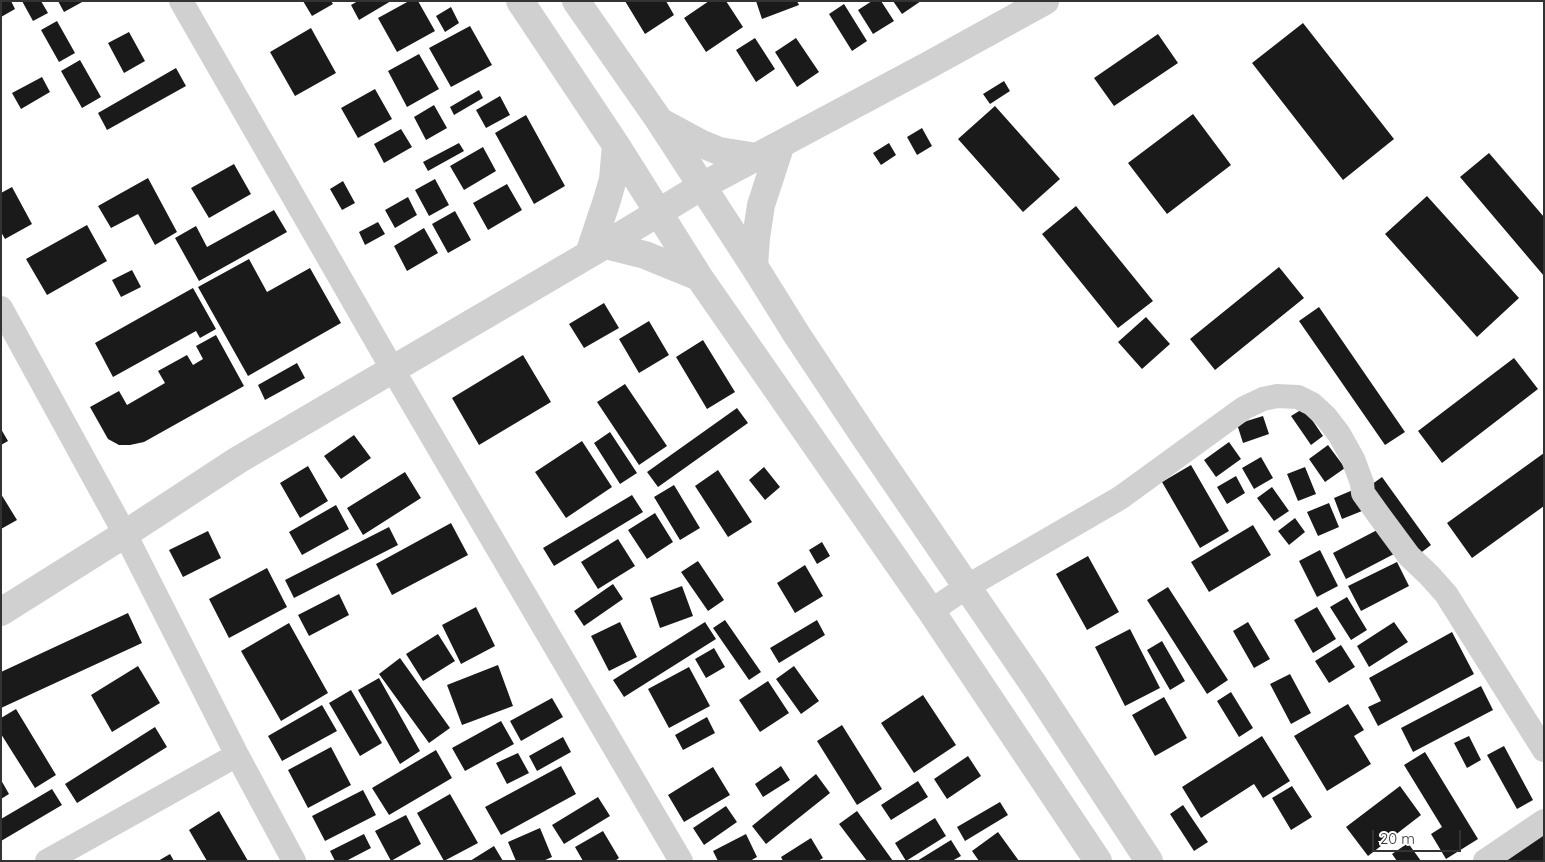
<!DOCTYPE html>
<style>
body{margin:0}
#map{position:relative;width:1545px;height:862px;overflow:hidden;background:#fff;font-family:Quicksand,sans-serif}
canvas{display:block}
.frame{position:absolute;inset:0;border:2px solid #333;pointer-events:none}
.scale{position:absolute;left:1372px;top:830px;width:89px;height:22px;box-sizing:border-box;border:2px solid #333;border-top:0;padding-left:6px;font-size:15px;line-height:18px;white-space:nowrap;color:#333;-webkit-text-stroke:4px #fff;paint-order:stroke}
</style>
<div id="map">
<canvas width="1545" height="862"></canvas>
<div class="frame"></div>
<div class="scale">20 m</div>
</div>
<script>
const context = document.querySelector('canvas').getContext('2d');
context.lineJoin = 'round';
function fill(path, color) { context.fillStyle = color; context.fill(path, 'evenodd'); }
const poly = rows => new Path2D(rows.map(r => 'M' + r).join(''));
function strokePath(path, color, width, dash) { context.strokeStyle = color; context.lineWidth = width; context.lineCap = dash ? 'butt' : 'round'; context.setLineDash(dash || []); context.stroke(path); }
const building = poly([
 [1,1,11,1,15,9,1,17],
 [22,1,41,1,48,13,33,21],
 [58,1,84,1,64,12],
 [303,1,331,1,333,4,312,16],
 [358,1,391,1,359,20,351,5],
 [409,1,418,1,435,31,397,52,378,18],
 [625,1,666,1,674,15,645,34],
 [709,1,726,1,743,27,706,52,684,18],
 [756,1,797,1,799,5,762,19],
 [872,1,881,1,894,21,873,34,858,10],
 [893,1,921,1,902,14],
 [844,4,867,41,852,51,829,14],
 [451,7,459,23,445,32,436,16],
 [57,21,75,53,59,62,41,30],
 [1303,23,1394,139,1343,180,1252,63],
 [470,26,492,65,451,87,429,48],
 [311,28,336,73,295,96,270,52],
 [129,32,145,61,124,73,108,43],
 [1158,34,1178,63,1114,106,1094,78],
 [755,38,775,69,756,82,736,50],
 [796,38,819,72,797,87,775,52],
 [419,54,439,89,407,107,388,71],
 [80,60,101,97,82,108,61,71],
 [176,68,186,86,107,130,98,113],
 [42,77,50,92,21,109,12,93],
 [1004,81,1010,91,990,104,983,94],
 [375,89,392,119,358,138,341,108],
 [479,90,483,98,454,115,450,107],
 [500,96,510,115,486,128,476,110],
 [434,105,447,128,426,140,414,117],
 [995,106,1060,179,1023,212,958,139],
 [1193,114,1231,165,1167,214,1128,163],
 [526,115,565,186,534,204,495,133],
 [922,128,932,146,917,155,907,137],
 [401,129,412,147,384,163,374,144],
 [459,143,464,151,428,171,423,162],
 [889,143,896,155,881,165,873,153],
 [483,147,496,171,464,190,450,166],
 [1489,153,1544,217,1544,276,1460,177],
 [234,164,251,194,209,218,191,188],
 [148,178,177,232,155,245,138,214,111,228,98,206],
 [435,179,449,205,429,216,415,190],
 [343,181,355,203,342,210,330,189],
 [507,184,522,210,488,230,473,203],
 [12,187,32,224,5,239,1,232,1,193],
 [1427,196,1519,298,1477,337,1385,234],
 [408,197,417,215,395,228,385,210],
 [1076,206,1153,301,1118,328,1042,234],
 [274,210,287,232,199,281,175,238,196,226,207,247],
 [455,211,471,240,448,253,432,224],
 [378,222,385,234,365,245,359,232],
 [87,225,107,261,47,295,26,259],
 [424,228,438,253,407,271,394,246],
 [249,259,267,292,310,268,341,323,248,376,198,287],
 [1279,267,1304,298,1215,370,1190,339],
 [132,270,141,287,121,297,112,280],
 [193,288,216,329,200,338,196,331,113,377,95,343],
 [604,303,619,328,584,348,569,324],
 [1319,307,1405,432,1385,445,1299,321],
 [1146,317,1170,344,1142,369,1118,342],
 [649,321,669,355,639,373,619,339],
 [216,335,244,386,144,442,130,445,119,445,108,439,90,407,119,391,127,405,165,383,158,371,187,355,193,365,203,359,196,346],
 [703,340,735,392,707,409,676,357],
 [523,355,551,402,479,445,452,398],
 [1514,358,1538,389,1442,463,1418,431],
 [297,363,305,378,265,400,258,385],
 [625,384,667,446,639,465,597,402],
 [737,408,748,423,658,487,647,472],
 [1304,408,1323,436,1311,445,1291,416],
 [1263,416,1269,434,1243,443,1237,424],
 [1,429,8,441,1,445],
 [610,432,637,473,620,484,594,443],
 [354,435,371,458,341,479,324,456],
 [582,441,612,487,566,518,535,472],
 [1229,442,1241,459,1216,477,1204,460],
 [1328,445,1345,468,1325,482,1309,459],
 [1544,453,1544,506,1472,558,1447,523],
 [1261,457,1273,478,1254,489,1242,468],
 [1191,465,1229,531,1200,548,1162,482],
 [308,466,328,501,300,518,280,483],
 [764,467,780,487,765,500,749,480],
 [1305,467,1316,494,1298,501,1287,474],
 [718,470,752,522,728,537,695,486],
 [405,472,421,498,363,535,347,508],
 [1236,476,1245,493,1227,504,1217,487],
 [1382,477,1431,545,1414,558,1364,490],
 [674,485,700,528,680,540,654,497],
 [1272,487,1289,511,1274,521,1257,498],
 [1353,490,1362,511,1342,519,1334,498],
 [1,494,17,520,1,529],
 [632,495,643,512,554,566,543,548],
 [1329,503,1339,527,1318,536,1307,512],
 [336,505,349,529,302,555,289,532],
 [655,513,673,542,647,559,628,530],
 [1295,518,1305,532,1289,545,1278,531],
 [451,523,468,555,392,595,376,564],
 [1253,525,1271,555,1209,592,1191,562],
 [389,527,398,545,294,598,285,580],
 [1381,528,1394,554,1346,579,1333,553],
 [208,531,221,558,183,577,169,550],
 [618,539,635,566,598,589,581,562],
 [822,542,830,556,817,564,809,550],
 [1320,550,1338,586,1317,597,1299,561],
 [1088,556,1119,612,1087,630,1056,574],
 [698,561,724,600,708,611,681,572],
 [1397,562,1409,586,1361,611,1348,586],
 [805,565,823,596,795,613,777,583],
 [267,568,287,607,229,638,209,599],
 [613,584,623,599,584,626,574,611],
 [682,586,693,616,660,628,650,598],
 [1168,587,1228,680,1207,694,1147,600],
 [339,594,349,615,309,636,298,615],
 [1347,597,1367,630,1351,640,1330,607],
 [476,607,495,646,461,664,442,625],
 [1317,607,1336,639,1313,653,1294,620],
 [128,613,142,643,1,708,1,672],
 [725,620,761,672,749,680,713,628],
 [817,620,825,635,779,663,770,648],
 [620,622,637,657,609,671,591,636],
 [705,622,716,639,624,697,613,680],
 [1248,622,1270,659,1254,668,1233,631],
 [1394,622,1408,642,1369,667,1357,646],
 [289,623,328,693,281,721,241,651],
 [1130,629,1160,688,1125,706,1095,647],
 [1452,632,1474,674,1378,726,1368,707,1381,701,1369,678],
 [438,634,455,661,423,681,406,654],
 [1162,641,1185,681,1170,690,1147,650],
 [1341,645,1355,667,1329,683,1315,661],
 [714,648,725,667,706,678,695,659],
 [400,658,450,728,429,743,379,674],
 [498,665,513,706,462,725,447,685],
 [138,666,160,703,112,732,91,695],
 [794,666,819,701,801,714,776,679],
 [689,667,710,706,669,728,648,689],
 [1290,674,1311,713,1291,724,1270,684],
 [379,678,420,751,400,764,358,690],
 [768,681,789,713,760,732,739,700],
 [1481,686,1493,710,1413,752,1401,728],
 [351,690,382,743,360,756,329,703],
 [1231,692,1253,728,1239,737,1217,701],
 [923,695,956,745,914,773,881,723],
 [1164,697,1187,738,1155,756,1132,715],
 [552,698,563,717,521,741,510,721],
 [1348,704,1364,730,1354,736,1371,764,1327,791,1294,736],
 [322,705,337,731,282,761,268,736],
 [16,709,56,775,35,788,1,734,1,718],
 [707,717,715,733,683,750,675,735],
 [501,721,514,744,465,771,452,748],
 [842,725,882,789,857,805,817,741],
 [155,727,167,747,77,803,65,784],
 [1262,736,1290,781,1263,798,1254,784,1201,818,1182,787],
 [1469,736,1481,760,1467,768,1454,743],
 [563,737,571,752,537,771,529,756],
 [1504,746,1533,800,1517,809,1487,755],
 [331,747,351,785,308,808,288,770],
 [436,750,452,778,389,815,372,788],
 [1425,752,1478,839,1446,859,1431,834,1442,827,1404,765],
 [518,753,529,773,507,784,496,763],
 [968,756,981,776,947,799,934,779],
 [561,766,576,794,501,835,485,807],
 [781,766,790,780,763,797,755,784],
 [713,767,730,795,684,822,668,795],
 [816,774,830,793,766,844,752,826],
 [1,780,9,794,1,799],
 [918,781,928,797,891,820,881,805],
 [1292,786,1312,817,1291,830,1272,798],
 [1400,786,1421,815,1368,856,1346,827],
 [52,789,62,805,1,841,1,819],
 [363,790,376,815,325,841,312,816],
 [450,794,478,843,444,861,417,813],
 [598,797,610,816,564,844,552,825],
 [1000,802,1008,815,965,841,957,827],
 [1183,805,1208,842,1194,851,1170,814],
 [726,806,737,822,704,845,693,828],
 [219,811,248,861,207,861,189,830],
 [857,811,893,861,867,861,839,824],
 [406,815,421,844,391,861,375,831],
 [935,818,946,836,906,861,895,843],
 [540,828,552,857,543,861,516,861,508,842],
 [603,831,619,858,615,861,583,861,575,847],
 [998,832,1019,861,979,861,972,851],
 [1544,832,1544,861,1504,861],
 [364,834,371,848,346,861,335,861,330,851],
 [746,834,757,857,750,861,718,861,713,851],
 [811,838,823,858,818,861,783,861,781,857],
 [951,840,961,856,952,861,917,861],
 [1408,843,1421,861,1397,861,1392,854],
 [494,846,503,861,470,861],
 [170,854,174,861,158,861]
]);
const minor = poly([
 [181,1,393,370,681,861],
 [1,308,125,534,237,755,294,861],
 [931,611,968,586,1120,498,1244,408,1263,399,1277,396,1298,397,1312,404,1326,417,1339,434,1353,459,1362,483,1363,493,1378,514,1409,556,1429,575,1446,594,1544,750],
 [47,861,237,755],
 [1485,861,1544,821]
]);
const tertiary = poly([
 [520,1,616,145,699,277,931,611,1098,861],
 [576,1,659,120,754,266,797,335,866,439,1034,685,1149,861],
 [663,123,702,144,719,151,757,157],
 [605,245,645,255,699,277],
 [589,254,607,200,613,179,616,145],
 [754,266,756,238,761,205,781,144],
 [1,612,125,534,238,460,605,245,702,186,927,66,1045,1]
]);
fill(building, '#1a1a1a');
strokePath(minor, '#d0d0d0', 24);
strokePath(tertiary, '#d0d0d0', 28);
</script>
